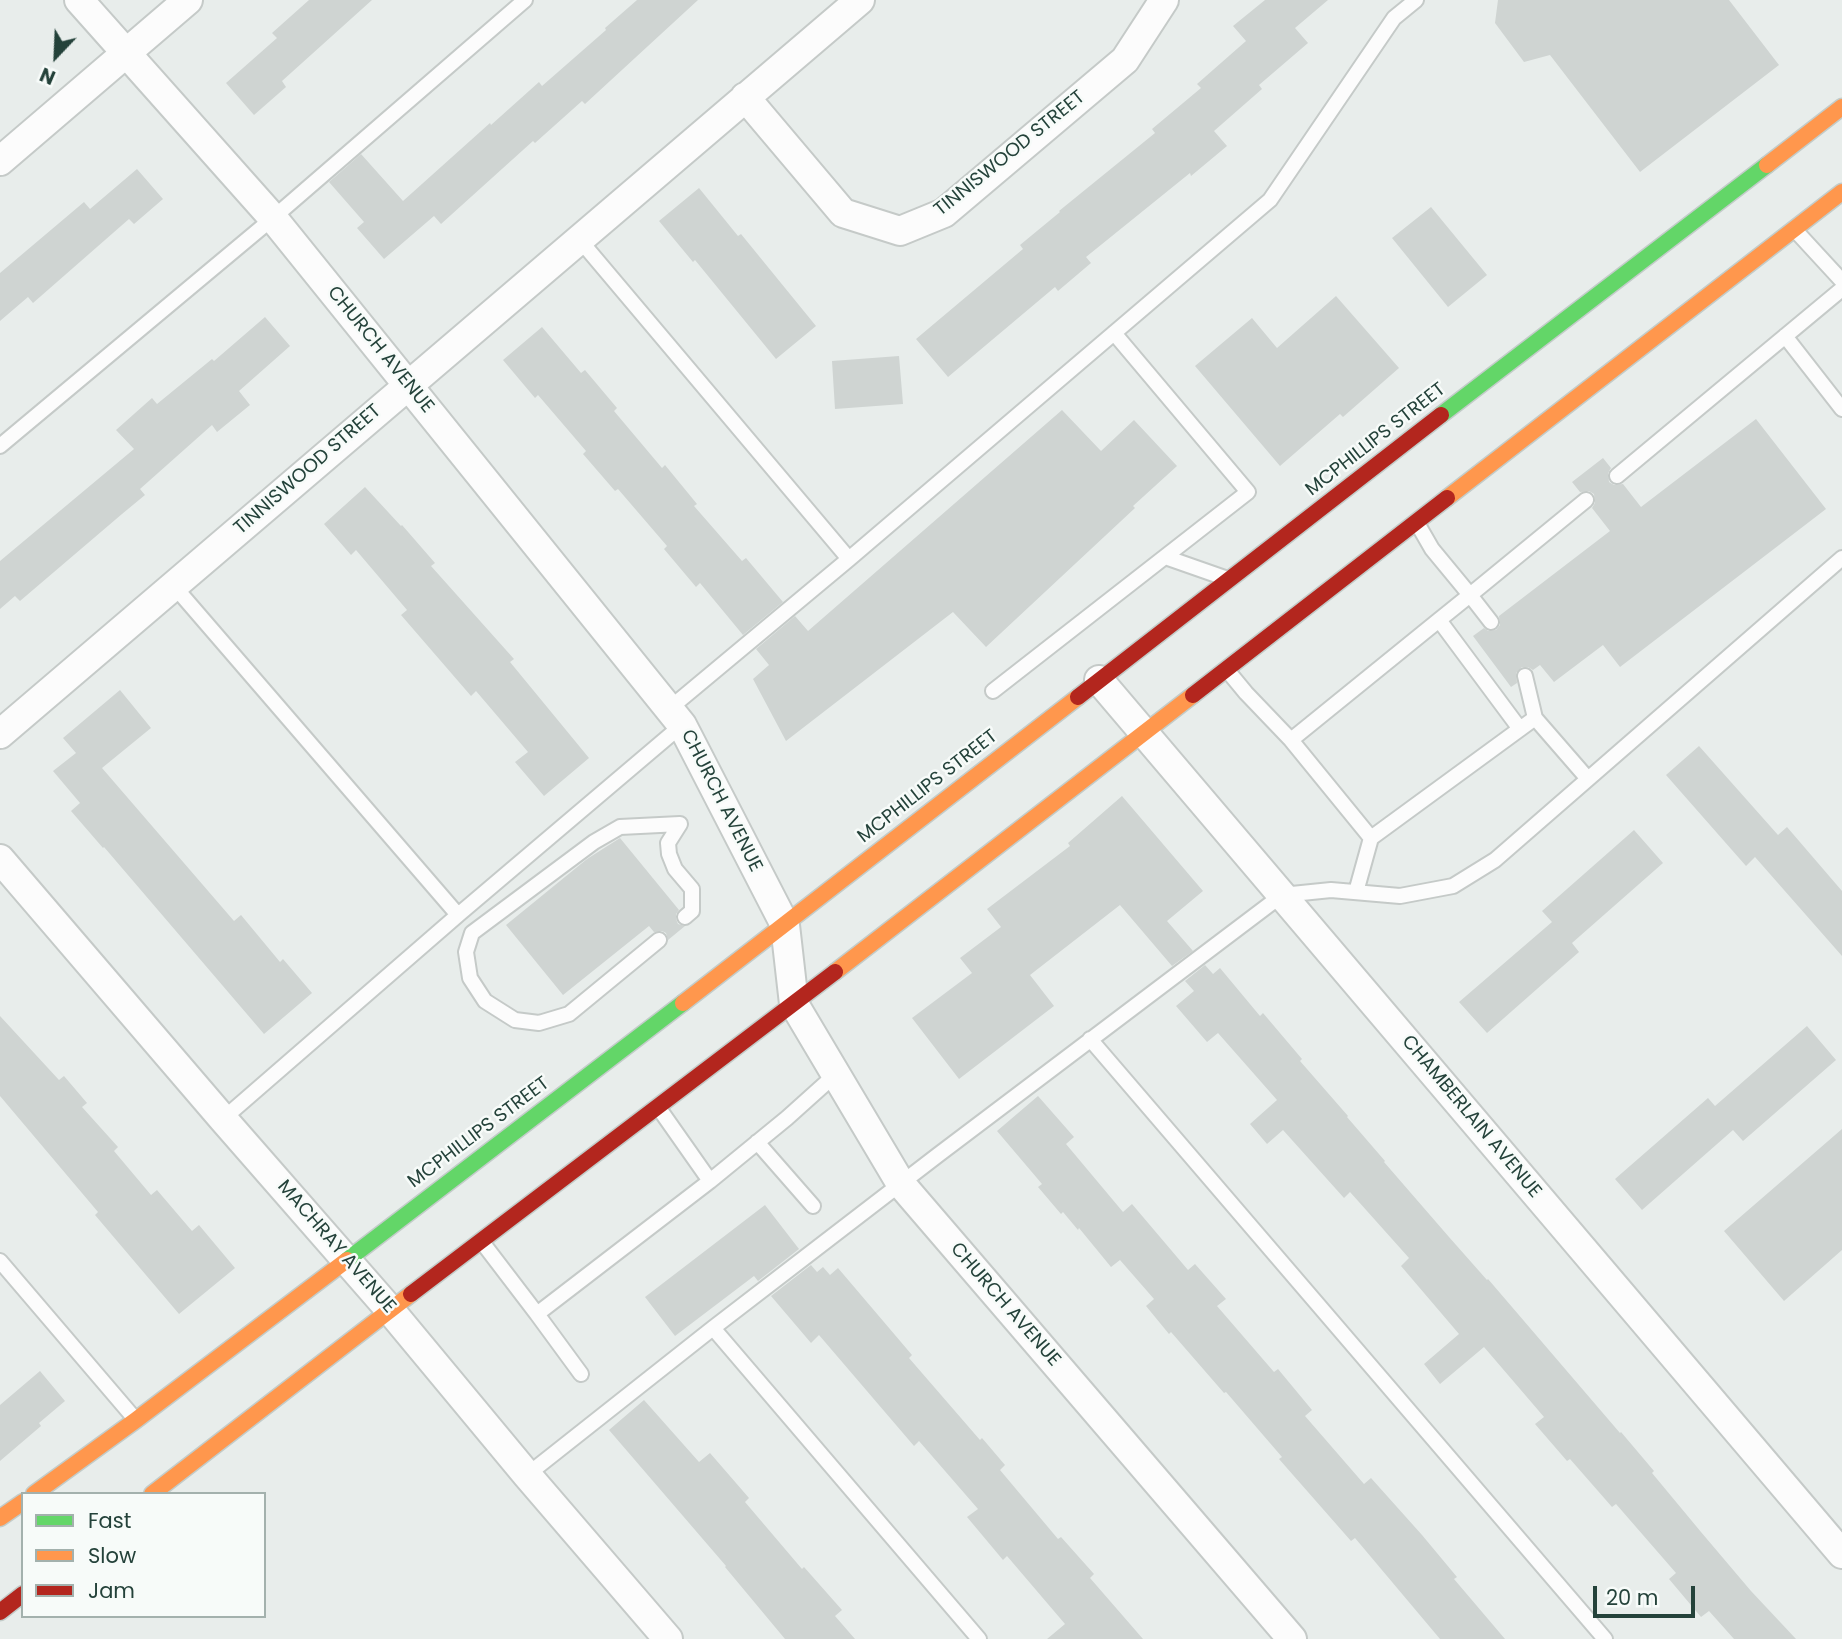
<!DOCTYPE html>
<style>
body{margin:0}
#map{position:relative;width:1842px;height:1639px;overflow:hidden;background:#e8edeb;font-family:Poppins,sans-serif}
canvas{display:block}
.legend{position:absolute;left:21px;top:1492px;width:245px;height:126px;box-sizing:border-box;background:#f7fbf9;border:2px solid #a3b1ad;margin:0;padding:9px 12px;list-style:none;font-size:21px;color:#24423a}
.legend li{display:flex;align-items:center;gap:14px;height:35px}
.legend b{width:35px;border:2px solid #a3b1ad}
.north{position:absolute;left:21px;top:21px;width:70px;height:70px;-webkit-text-stroke:5px #f7fbf9;paint-order:stroke;rotate:203deg;font-size:19px;font-weight:700;line-height:28px;text-align:center;color:#24423a}
.north::after{content:'';display:block;margin:auto;width:24px;height:32px;background:#24423a;clip-path:polygon(50% 0,100% 100%,50% 72%,0 100%)}
.scale{position:absolute;left:1593px;top:1586px;width:102px;height:32px;box-sizing:border-box;border:4px solid #24423a;border-top:0;padding-left:9px;font-size:21px;line-height:24px;white-space:nowrap;color:#24423a;-webkit-text-stroke:5px #f7fbf9;paint-order:stroke}
</style>
<div id="map">
<canvas width="1842" height="1639"></canvas>
<ul class="legend">
<li><b style="height:9px;background:#63d668"></b>Fast</li>
<li><b style="height:9px;background:#ff974d"></b>Slow</li>
<li><b style="height:9px;background:#b3261e"></b>Jam</li>
</ul>
<div class="north">N</div>
<div class="scale">20 m</div>
</div>
<script>
const context = document.querySelector('canvas').getContext('2d');
context.lineJoin = 'round';
function fill(path, color) { context.fillStyle = color; context.fill(path, 'evenodd'); }
const poly = rows => new Path2D(rows.map(r => 'M' + r).join(''));
function strokePath(path, color, width, dash) { context.strokeStyle = color; context.lineWidth = width; context.lineCap = dash ? 'butt' : 'round'; context.setLineDash(dash || []); context.stroke(path); }
function drawText(font, color, halo, rows, align = 'center') {
  context.font = font + ' Poppins,sans-serif'; context.lineWidth = 5; context.setLineDash([]); context.textBaseline = 'middle'; context.strokeStyle = halo; context.fillStyle = color; for (const [text, x, y, turn = 0] of rows) {
    context.save(); context.translate(x, y); context.rotate((+turn || 0) * Math.PI / 180); context.textAlign = isNaN(turn) ? turn : align; if (halo) context.strokeText(text, 0, 0); context.fillText(text, 0, 0); context.restore();
  }
}
const building = poly([
 [309,0,372,0,282,81,286,87,254,115,226,83,277,38,272,33],
 [637,0,698,0,585,104,582,101,535,143,533,141,441,224,434,216,384,259,357,228,364,222,329,182,361,154,403,201,490,123,491,125,539,82,542,86,606,30,605,28],
 [1265,0,1328,0,1295,28,1308,43,1259,85,1262,89,1214,131,1227,146,1191,176,1190,173,1086,257,1091,263,1058,291,1055,287,948,377,916,339,1023,249,1020,245,1060,212,1059,211,1155,133,1152,129,1201,88,1197,84,1246,41,1233,26],
 [1498,0,1729,0,1779,65,1640,172,1550,55,1524,62,1495,23],
 [137,169,163,199,134,224,129,219,33,303,28,297,0,321,0,273,84,202,90,209],
 [699,188,738,236,741,234,816,326,776,359,695,260,693,262,659,221],
 [1431,207,1487,275,1448,307,1392,238],
 [1336,296,1399,368,1343,417,1340,414,1280,466,1195,366,1252,318,1277,348],
 [265,317,290,346,239,391,250,405,217,432,212,425,140,489,145,495,122,514,20,601,15,596,0,609,0,561,134,449,116,430,152,398,157,404,212,359,214,361],
 [542,327,581,373,585,370,617,408,614,411,662,468,665,465,697,504,694,506,742,561,746,558,783,602,743,635,700,583,696,587,664,549,667,546,618,489,615,491,583,454,586,451,538,395,535,398,503,360],
 [899,356,903,404,835,409,832,361],
 [1062,410,1101,451,1134,420,1177,466,1133,506,1135,508,986,647,953,612,786,741,753,679,769,665,756,649,795,616,808,631],
 [1756,419,1826,509,1620,667,1603,645,1554,682,1540,665,1533,670,1528,667,1522,667,1516,673,1517,683,1511,687,1473,636,1484,628,1488,631,1496,630,1500,625,1499,616,1610,531,1592,508,1595,503,1594,494,1589,491,1580,492,1572,482,1603,458,1611,468,1608,473,1609,482,1614,485,1623,484,1641,507],
 [365,487,401,526,402,525,435,563,431,566,514,659,510,662,589,758,544,796,515,762,528,752,476,691,471,696,401,615,407,610,356,550,351,555,324,524],
 [120,690,151,728,102,768,234,921,241,915,280,962,283,959,312,993,264,1034,104,847,103,848,71,811,80,803,53,771,76,753,63,738],
 [1699,746,1778,835,1787,827,1842,891,1842,956,1755,857,1746,866,1666,775],
 [1122,796,1203,891,1167,921,1193,951,1172,966,1120,905,1030,975,1054,1006,959,1079,912,1018,972,973,960,958,1001,927,987,909,1070,846,1068,843],
 [1634,830,1663,863,1572,943,1579,952,1487,1033,1459,1002,1552,922,1542,911],
 [620,838,679,910,676,914,676,919,678,924,685,926,668,940,666,933,662,931,654,932,649,926,563,995,506,925,587,859],
 [1205,965,1213,974,1220,968,1260,1016,1263,1013,1302,1059,1300,1061,1348,1116,1347,1117,1385,1161,1384,1162,1449,1237,1487,1280,1488,1279,1620,1433,1621,1432,1654,1471,1652,1473,1701,1532,1751,1591,1796,1639,1734,1639,1709,1611,1701,1617,1669,1579,1676,1573,1616,1504,1612,1507,1570,1459,1567,1461,1535,1424,1544,1417,1484,1347,1440,1384,1424,1364,1459,1334,1401,1266,1409,1258,1350,1192,1344,1198,1283,1130,1267,1144,1250,1124,1277,1100,1218,1033,1207,1042,1176,1006,1194,991,1185,981],
 [0,1016,59,1080,64,1076,87,1103,82,1107,118,1147,114,1151,151,1195,157,1190,192,1231,199,1225,235,1268,179,1314,95,1215,98,1212,0,1096],
 [1807,1026,1836,1060,1743,1141,1733,1130,1642,1210,1615,1179,1708,1098,1715,1106],
 [1038,1096,1074,1137,1066,1144,1123,1212,1132,1204,1188,1270,1195,1264,1226,1299,1217,1306,1274,1372,1278,1369,1312,1410,1305,1416,1364,1484,1371,1478,1422,1535,1457,1577,1454,1579,1505,1639,1440,1639,1355,1538,1351,1541,1279,1459,1282,1457,1226,1392,1224,1393,1171,1332,1169,1334,1146,1306,1154,1299,1120,1260,1111,1267,1079,1228,1078,1230,1063,1212,1061,1214,1038,1187,1042,1184,997,1131],
 [1842,1129,1842,1250,1784,1301,1724,1231],
 [765,1205,799,1249,758,1281,754,1276,675,1336,645,1297],
 [811,1265,817,1272,823,1267,830,1275,838,1268,912,1355,909,1358,980,1440,982,1438,1005,1465,1000,1470,1058,1539,1061,1537,1094,1574,1090,1578,1143,1639,1047,1639,1065,1624,1007,1556,1003,1560,967,1517,978,1509,919,1441,914,1446,819,1335,811,1343,771,1296],
 [40,1371,65,1401,39,1423,41,1426,0,1461,0,1405],
 [644,1400,699,1462,710,1453,749,1498,745,1502,802,1569,804,1567,842,1610,835,1616,855,1639,785,1639,725,1567,726,1566,609,1430]
]);
const lane = poly([
 [1795,230,1842,281],
 [579,239,849,559],
 [1785,336,1842,409],
 [0,446,273,218,525,0],
 [1617,476,1842,289],
 [1417,523,1432,549,1470,595,1439,620,1520,729],
 [1165,557,1225,578],
 [174,586,458,915,223,1119],
 [1491,622,1470,595,1586,500],
 [1227,670,1246,693,1291,740,1371,838,1535,718,1588,779],
 [1525,676,1535,718],
 [993,691,1248,492,1114,333],
 [669,709,849,559,1270,200,1394,18,1416,0],
 [1291,740,1439,620],
 [1356,892,1371,838],
 [458,915,682,725],
 [659,940,569,1014,539,1023,515,1020,485,1001,470,978,466,952,472,933,594,842,620,827,680,824,668,843,669,854,675,869,692,889,692,911,685,917],
 [1090,1039,1605,1639],
 [658,1107,710,1181],
 [757,1142,813,1206],
 [482,1242,537,1314,710,1181,787,1118,836,1074],
 [0,1261,135,1419],
 [537,1314,581,1374],
 [713,1328,979,1639],
 [527,1475,713,1328,938,1155,1282,895,1331,890,1400,896,1453,886,1495,860,1842,558]
]);
const street = poly([
 [79,0,273,218,682,725,785,925,794,1004,901,1184,1292,1639],
 [745,97,843,213,900,231,944,213,1125,60,1164,0],
 [0,161,188,0],
 [1099,680,1842,1554],
 [0,734,860,0],
 [0,859,223,1119,390,1310,527,1475,668,1639]
]);
const fast = poly([
 [1441,415,1767,165],
 [347,1260,683,1003]
]);
const slow = poly([
 [1767,165,1842,107],
 [1447,498,1842,192],
 [835,972,1193,695],
 [683,1003,1078,697],
 [34,1494,136,1420,347,1260],
 [152,1494,411,1294],
 [0,1518,23,1502]
]);
const jam = poly([
 [1193,695,1447,498],
 [1078,697,1441,415],
 [411,1294,835,972],
 [0,1612,23,1594]
]);
const streetNames = [
 ["TINNISWOOD STREET",1010,154,-39],
 ["CHURCH AVENUE",380,350,51],
 ["MCPHILLIPS STREET",1376,440,-38],
 ["TINNISWOOD STREET",308,470,-41],
 ["MCPHILLIPS STREET",928,787,-38],
 ["CHURCH AVENUE",721,801,63],
 ["CHAMBERLAIN AVENUE",1471,1117,50],
 ["MCPHILLIPS STREET",479,1133,-37],
 ["MACHRAY AVENUE",336,1247,49],
 ["CHURCH AVENUE",1005,1305,49]
];
fill(building, '#cfd4d2');
strokePath(lane, '#c5cac8', 18);
strokePath(street, '#c5cac8', 32);
strokePath(fast, '#c3ccc9', 19);
strokePath(slow, '#c3ccc9', 19);
strokePath(jam, '#c3ccc9', 19);
strokePath(lane, '#fcfcfc', 14);
strokePath(street, '#fcfcfc', 28);
strokePath(fast, '#63d668', 16);
strokePath(slow, '#ff974d', 16);
strokePath(jam, '#b3261e', 16);
drawText('19px', '#24423a', '#f7fbf9', streetNames);
</script>
